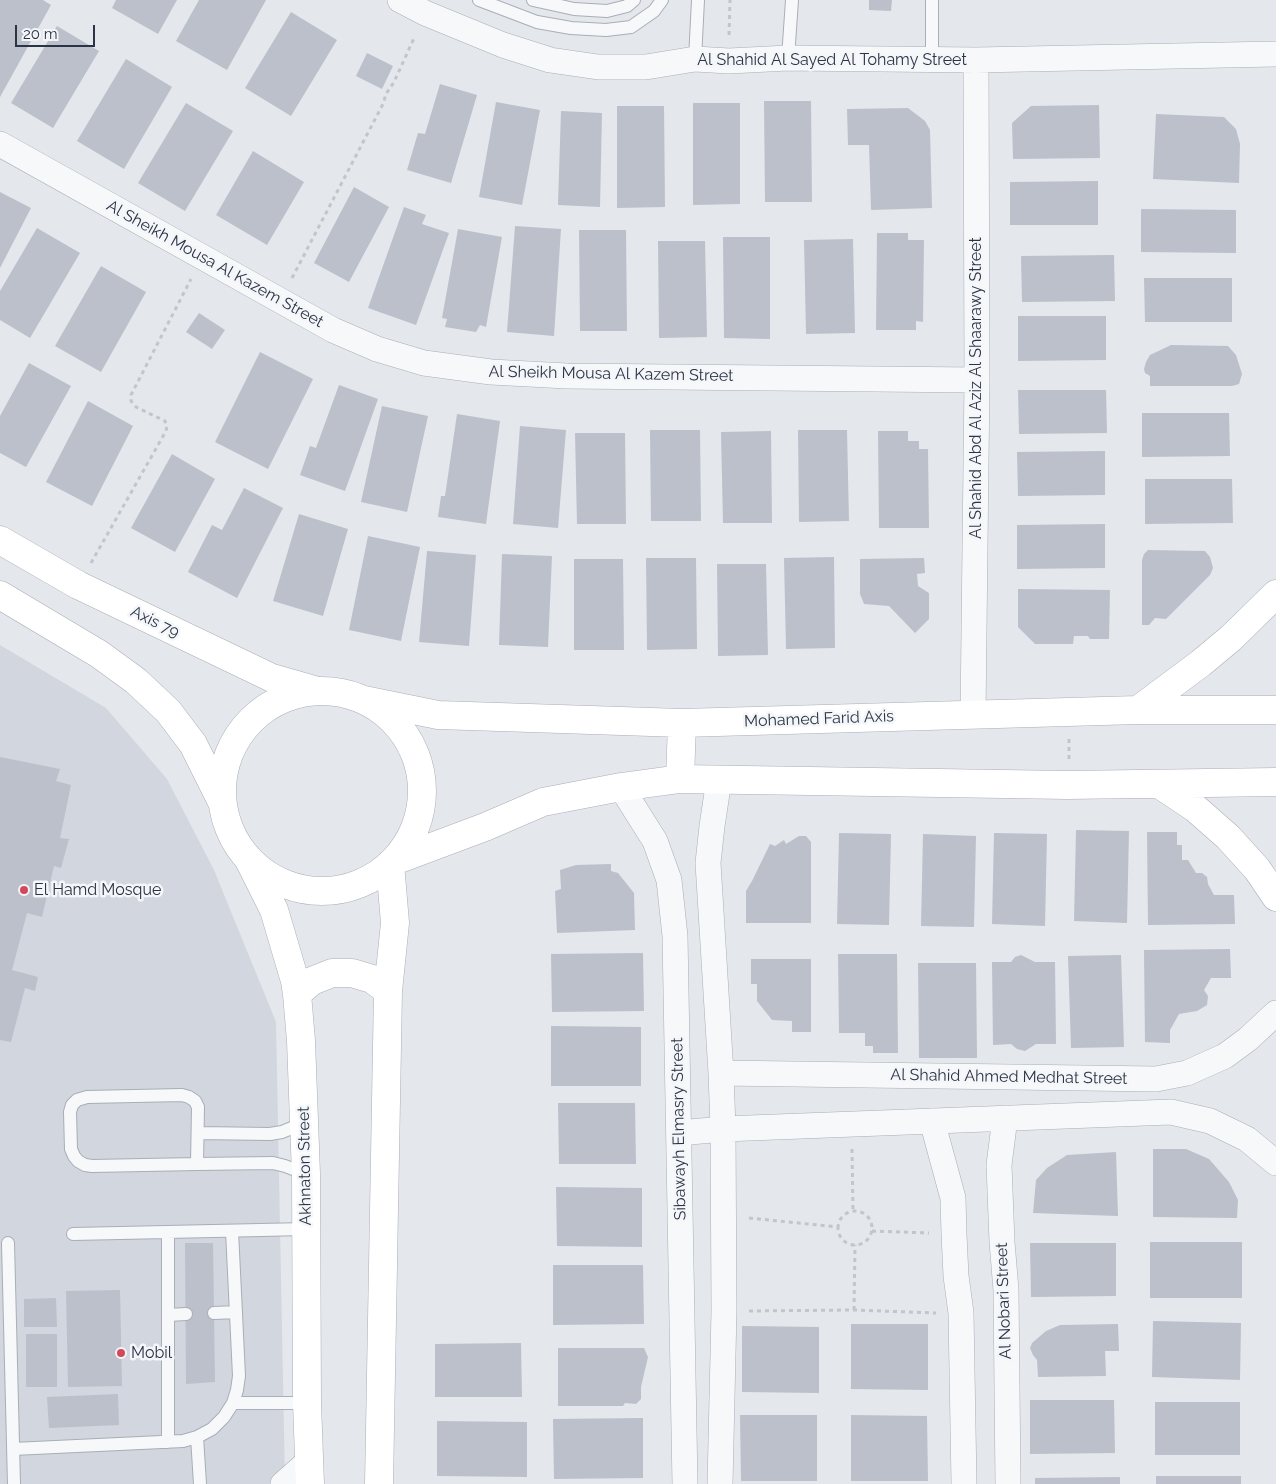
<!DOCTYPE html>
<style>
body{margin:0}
#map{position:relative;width:1276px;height:1484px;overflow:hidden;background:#e4e7ec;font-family:Raleway,sans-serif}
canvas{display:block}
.scale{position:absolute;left:15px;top:25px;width:80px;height:22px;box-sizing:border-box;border:2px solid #2b3445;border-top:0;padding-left:6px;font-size:15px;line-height:18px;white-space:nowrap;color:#2b3445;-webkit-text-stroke:4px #f4f6f9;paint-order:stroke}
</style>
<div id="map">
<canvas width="1276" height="1484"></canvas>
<div class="scale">20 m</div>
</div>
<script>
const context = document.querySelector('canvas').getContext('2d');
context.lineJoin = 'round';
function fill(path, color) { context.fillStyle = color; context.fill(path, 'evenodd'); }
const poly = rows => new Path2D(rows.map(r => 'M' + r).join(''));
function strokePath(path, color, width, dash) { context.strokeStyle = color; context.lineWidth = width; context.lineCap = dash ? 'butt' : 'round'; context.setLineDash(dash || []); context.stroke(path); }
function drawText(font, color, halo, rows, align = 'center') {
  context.font = font + ' Raleway,sans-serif'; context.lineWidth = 5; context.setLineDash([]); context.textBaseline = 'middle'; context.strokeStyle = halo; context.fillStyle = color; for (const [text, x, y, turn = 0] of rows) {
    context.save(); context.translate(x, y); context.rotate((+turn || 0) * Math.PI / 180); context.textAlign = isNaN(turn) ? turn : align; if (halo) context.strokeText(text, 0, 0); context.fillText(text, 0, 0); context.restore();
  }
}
const built = poly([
 [0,645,106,708,167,779,214,870,276,1022,285,1484,0,1484]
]);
const building = poly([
 [0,0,43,0,51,5,0,97],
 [116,0,177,0,158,34,112,8],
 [199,0,266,0,227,70,176,41],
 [869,0,892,0,891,11,869,10],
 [291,12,337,40,291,116,245,88],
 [57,26,99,51,53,128,11,103],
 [367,53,393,66,382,89,356,76],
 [126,59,172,87,124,169,77,141],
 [440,84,477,95,451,183,407,170,418,133,425,134],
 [764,101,811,101,812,202,765,202],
 [496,102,540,110,522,205,479,197],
 [186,103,233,131,185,211,138,183],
 [693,103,740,103,740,204,693,205],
 [1099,105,1100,158,1013,159,1012,123,1031,106],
 [617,106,664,106,665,207,617,208],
 [908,108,925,121,930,130,932,208,871,210,869,145,848,145,847,109],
 [561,111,602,113,600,207,558,205],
 [1156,114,1224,117,1236,129,1240,144,1239,183,1153,179],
 [253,151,304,182,267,245,216,215],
 [1098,181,1098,225,1010,225,1010,182],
 [354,187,389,207,349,282,314,263],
 [0,192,31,208,0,268],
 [404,207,426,215,422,224,449,233,416,325,368,308],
 [1141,209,1236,210,1236,253,1141,252],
 [515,226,561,229,554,336,507,332],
 [37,228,80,253,30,338,0,320,0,291],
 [458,229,502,237,486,327,480,325,476,332,445,327,447,319,442,318],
 [579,230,626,230,627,331,580,331],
 [877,233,908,233,908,240,924,240,923,322,916,321,916,330,876,330],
 [723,237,770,237,770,339,724,338],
 [853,239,855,333,806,334,804,240],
 [658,241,705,241,707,337,659,338],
 [1114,255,1115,301,1022,302,1021,256],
 [101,266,146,292,101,372,55,346],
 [1144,278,1232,278,1232,322,1145,322],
 [199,313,225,330,212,349,186,332],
 [1018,316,1106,316,1106,360,1018,361],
 [1171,345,1228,346,1236,355,1242,374,1239,384,1232,386,1150,386,1150,376,1145,373,1144,369,1146,362,1150,355],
 [260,352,313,379,268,469,215,442],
 [29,363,71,386,26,467,0,453,0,416],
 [339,385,378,399,345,491,300,475,310,446,316,448],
 [1018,390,1106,390,1107,433,1019,434],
 [88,401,133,426,92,506,46,482],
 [382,406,428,416,407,512,361,502],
 [1142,413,1229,413,1230,456,1142,457],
 [457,414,500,421,486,524,438,517,441,496,445,496],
 [520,426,566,430,558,528,513,524],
 [650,430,700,430,701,521,651,521],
 [798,430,847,430,849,521,799,522],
 [771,431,772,523,723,523,721,432],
 [878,431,908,431,908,441,919,441,919,449,928,449,929,528,879,528],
 [575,433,625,433,626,524,577,524],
 [1105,451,1105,495,1018,496,1017,452],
 [172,454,215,479,175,552,131,528],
 [1145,479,1232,479,1233,523,1145,524],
 [244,488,283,508,237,598,188,572,212,525,222,530],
 [299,514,348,529,323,616,273,601],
 [1105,524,1105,568,1017,569,1017,525],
 [368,536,420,547,401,641,349,630],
 [1148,550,1205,551,1210,557,1213,568,1210,575,1166,619,1155,618,1149,625,1142,625,1142,560,1144,554],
 [427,551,476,555,469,646,419,642],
 [502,554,552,556,548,647,499,645],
 [834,557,835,648,786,649,784,558],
 [646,558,696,558,697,649,647,650],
 [924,558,925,573,917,574,918,586,929,593,929,619,915,633,889,606,864,604,860,594,860,559],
 [574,559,623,559,624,650,574,650],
 [717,564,766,564,768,655,718,656],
 [1018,589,1110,590,1109,639,1090,639,1088,636,1074,636,1073,644,1035,644,1018,627],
 [0,757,60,769,56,781,71,785,60,838,69,839,61,868,54,866,42,917,27,913,12,970,38,977,35,991,25,988,11,1042,0,1040],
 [1076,830,1129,831,1127,923,1074,921],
 [1147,832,1177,832,1177,845,1182,845,1182,860,1188,860,1196,873,1202,873,1207,877,1208,884,1214,895,1234,895,1235,924,1148,925],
 [839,833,891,834,889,925,837,924],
 [994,833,1047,834,1045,926,992,924],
 [923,834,976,836,974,927,921,926],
 [799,836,806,836,811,842,811,923,746,923,746,891,752,881,770,844,775,846,784,840,786,844],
 [611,864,611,871,618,873,634,893,635,930,557,933,555,891,561,889,560,870,576,865],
 [1230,949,1231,978,1211,978,1204,990,1208,996,1207,1005,1197,1011,1179,1014,1170,1030,1170,1043,1145,1042,1144,950],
 [643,953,644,1011,552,1012,551,954],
 [838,954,897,954,898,1053,873,1053,873,1046,865,1046,865,1033,839,1033],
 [1021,955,1035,962,1055,962,1056,1044,1036,1044,1025,1051,1017,1049,1011,1044,993,1045,992,962,1011,962,1015,957],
 [1121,955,1124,1047,1071,1048,1068,956],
 [751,959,811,959,811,1032,792,1032,792,1021,772,1020,757,1001,757,984,751,984],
 [918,963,976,963,977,1058,919,1058],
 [551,1026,641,1027,641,1086,551,1086],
 [558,1103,635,1103,636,1164,559,1164],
 [1153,1149,1186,1149,1209,1159,1229,1182,1238,1200,1237,1218,1153,1217],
 [1116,1152,1118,1216,1033,1213,1036,1180,1047,1168,1067,1155],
 [556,1187,642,1188,642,1247,557,1246],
 [1150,1242,1242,1242,1242,1298,1150,1298],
 [185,1243,213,1243,215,1382,186,1384],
 [1030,1243,1116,1243,1116,1296,1031,1297],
 [553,1265,643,1265,644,1324,553,1325],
 [120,1290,122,1386,68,1387,66,1291],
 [56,1298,57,1327,24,1327,24,1299],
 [1153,1321,1241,1323,1240,1380,1152,1377],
 [851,1324,928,1324,928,1390,851,1389],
 [1118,1324,1119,1351,1105,1351,1106,1376,1038,1377,1037,1360,1033,1355,1030,1348,1032,1343,1046,1331,1060,1325],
 [742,1326,819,1327,819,1393,742,1392],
 [26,1334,57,1334,57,1387,26,1387],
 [521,1343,522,1397,435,1397,435,1344],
 [558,1348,644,1348,648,1357,641,1387,641,1399,636,1404,625,1403,623,1406,558,1406],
 [118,1394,119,1425,49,1428,47,1397],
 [1030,1400,1114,1400,1115,1453,1030,1454],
 [1155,1402,1240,1402,1240,1455,1155,1455],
 [740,1415,817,1415,817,1481,741,1481],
 [851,1415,927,1416,928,1481,851,1481],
 [643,1418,643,1478,554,1479,553,1419],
 [437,1421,527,1422,527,1477,437,1476],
 [1156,1476,1241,1476,1241,1484,1156,1484],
 [1120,1477,1120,1484,1035,1484,1035,1478]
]);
const path = poly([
 [729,35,730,0],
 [292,278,383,104,386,94,394,82,415,36],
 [91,563,166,431,167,426,165,421,136,407,131,401,131,395,191,279],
 [1069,759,1069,738],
 [852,1149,853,1211],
 '838 1228a17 17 0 1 1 34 0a17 17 0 1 1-34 0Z',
 [749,1218,838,1227],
 [872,1231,929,1233],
 [854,1310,855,1245],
 [749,1311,854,1310,936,1313]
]);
const service = poly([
 [479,0,537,22,571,28,606,30,631,27,654,11,662,0],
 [533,0,574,9,607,11,627,6,634,0],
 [932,0,932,59],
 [788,58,792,0],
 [695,59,698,0],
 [198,1133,270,1134,282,1132,294,1127,305,1121],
 [197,1164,198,1107,195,1101,189,1097,182,1095,87,1097,77,1100,72,1105,70,1112,71,1149,74,1156,78,1161,85,1165,92,1166,197,1164,273,1163,285,1166,306,1174],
 [168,1232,168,1442],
 [73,1234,307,1229],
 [8,1243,14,1484],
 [214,1313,236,1312],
 [168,1315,186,1314],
 [233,1403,307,1403],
 [197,1437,200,1484],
 [13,1449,183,1441,197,1437,212,1429,224,1417,233,1403,237,1390,239,1376,232,1231]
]);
const minor = poly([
 [400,0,425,13,503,45,550,60,598,67,646,67,695,59,729,61,788,58,976,60,1276,54],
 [0,144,333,330,377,349,424,363,491,372,567,376,977,380],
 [973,715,977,380,976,60],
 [719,780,712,826,708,863,721,1073,723,1129,724,1311,720,1484],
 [621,787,655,841,669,880,675,936,685,1484],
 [721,1073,1156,1079,1187,1073,1225,1056,1248,1039,1276,1013],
 [1005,1118,999,1165,1002,1242,1006,1290,1008,1484],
 [932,1121,953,1198,954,1234,956,1276,961,1313,964,1484],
 [679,1133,723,1129,1171,1112,1210,1121,1247,1139,1276,1163],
 [283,1484,309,1461]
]);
const secondary = poly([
 [0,540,78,585,272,678,314,690],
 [0,595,99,654,136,681,168,711,193,744,222,802],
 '222 791a100 100 0 1 1 200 0a100 100 0 1 1-200 0Z',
 [364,700,438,715,682,723,1138,710,1276,710],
 [1138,710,1201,663,1231,638,1276,594],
 [680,779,682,723],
 [1159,784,1195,808,1228,837,1257,869,1276,897],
 [248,858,274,910,295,981,297,994,301,1041,306,1174,307,1403,310,1484],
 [394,861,485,827,543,802,621,787,680,779,1068,785,1276,782],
 [297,994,312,981,332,973,352,973,372,979,388,991],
 [379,1484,388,991,395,923,390,864]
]);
const markers = [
 [24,890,5,"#d1495b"],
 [121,1353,5,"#d1495b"]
];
const streetNames = [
 ["Al Shahid Al Sayed Al Tohamy Street",832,60],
 ["Al Sheikh Mousa Al Kazem Street",215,264,29],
 ["Al Sheikh Mousa Al Kazem Street",611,374,1],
 ["Al Shahid Abd Al Aziz Al Shaarawy Street",976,388,-90],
 ["Axis 79",155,622,26],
 ["Mohamed Farid Axis",819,719,-2],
 ["Al Shahid Ahmed Medhat Street",1009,1077,1],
 ["Sibawayh Elmasry Street",679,1129,-91],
 ["Akhnaton Street",305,1166,-91],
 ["Al Nobari Street",1004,1301,-92]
];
const poiNames = [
 ["El Hamd Mosque",34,890],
 ["Mobil",131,1353]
];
fill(built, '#d2d6de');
fill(building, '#bbc0ca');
strokePath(service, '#a9aeb7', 14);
strokePath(minor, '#a9aeb7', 26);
strokePath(secondary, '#a9aeb7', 29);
strokePath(path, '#c2c5cb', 3, [4, 4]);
strokePath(service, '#f7f8fa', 12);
strokePath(minor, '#f7f8fa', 25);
strokePath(secondary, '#fff', 28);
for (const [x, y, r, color] of markers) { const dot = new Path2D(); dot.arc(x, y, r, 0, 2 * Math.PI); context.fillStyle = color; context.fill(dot); strokePath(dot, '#f4f6f9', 2); }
drawText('16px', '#2b3445', '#f4f6f9', streetNames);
drawText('16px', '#2b3445', '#f4f6f9', poiNames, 'left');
</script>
